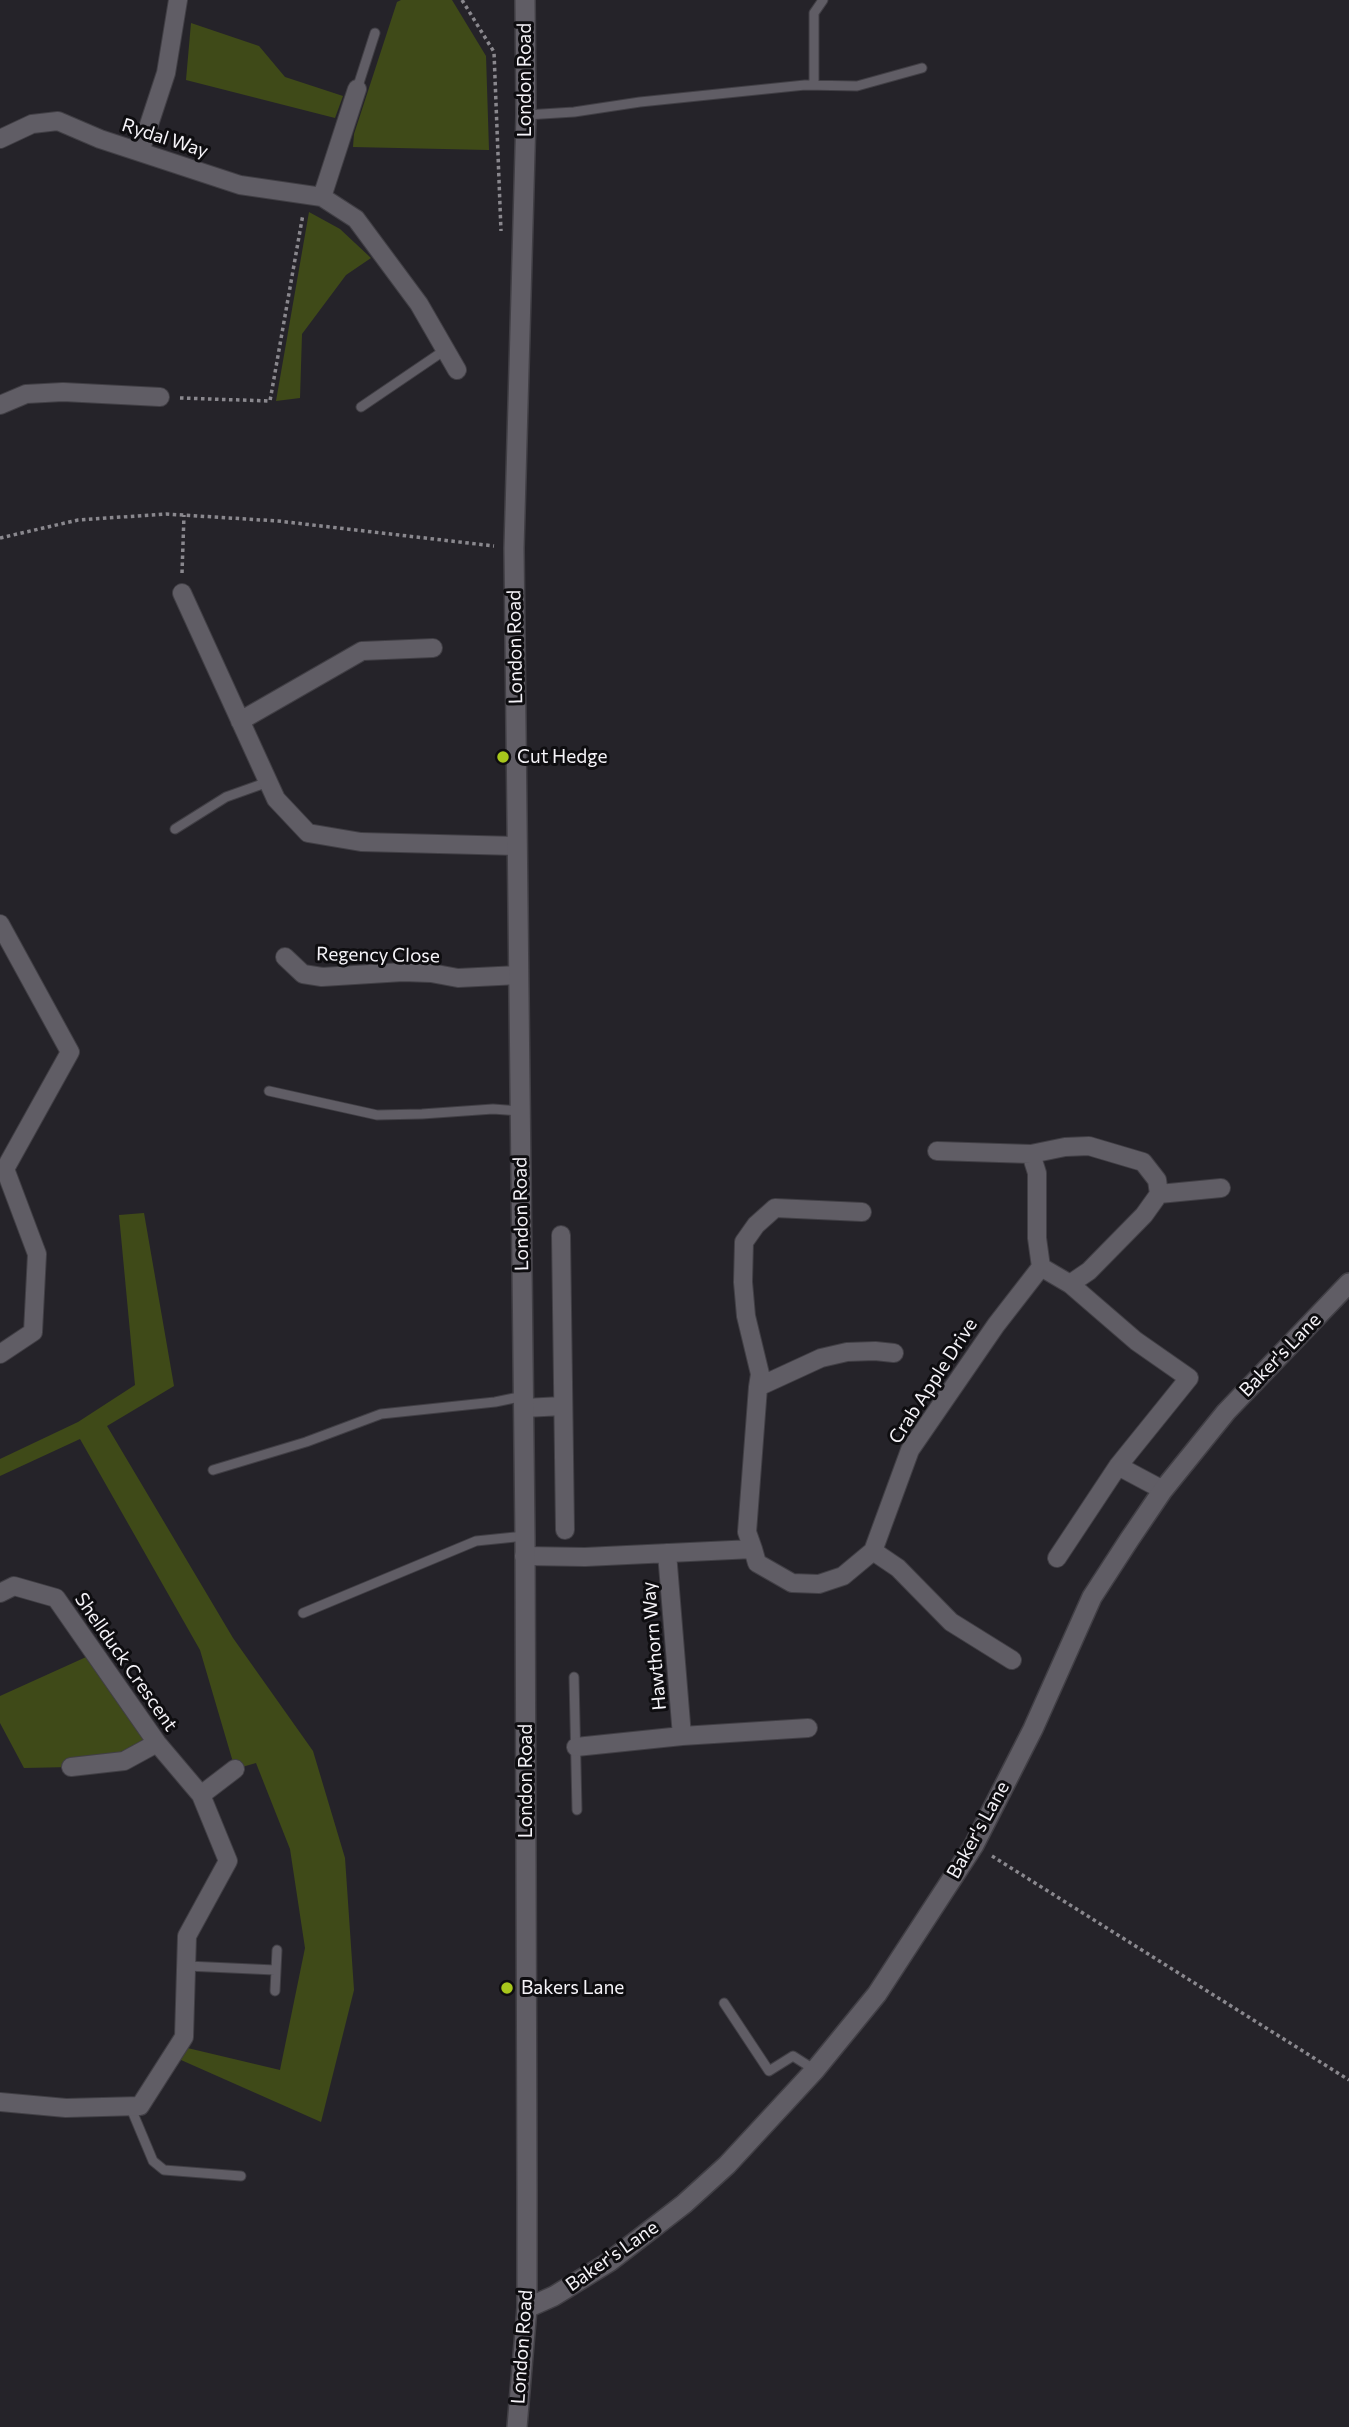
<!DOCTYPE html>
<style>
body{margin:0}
canvas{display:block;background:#252329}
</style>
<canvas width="1349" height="2427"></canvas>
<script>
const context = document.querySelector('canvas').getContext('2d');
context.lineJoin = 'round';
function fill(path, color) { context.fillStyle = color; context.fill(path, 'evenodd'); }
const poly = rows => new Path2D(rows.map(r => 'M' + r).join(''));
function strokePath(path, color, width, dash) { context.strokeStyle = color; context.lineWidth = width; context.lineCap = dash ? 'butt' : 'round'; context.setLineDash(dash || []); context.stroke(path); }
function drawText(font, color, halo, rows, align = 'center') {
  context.font = font + ' Commissioner,sans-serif'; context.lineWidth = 6; context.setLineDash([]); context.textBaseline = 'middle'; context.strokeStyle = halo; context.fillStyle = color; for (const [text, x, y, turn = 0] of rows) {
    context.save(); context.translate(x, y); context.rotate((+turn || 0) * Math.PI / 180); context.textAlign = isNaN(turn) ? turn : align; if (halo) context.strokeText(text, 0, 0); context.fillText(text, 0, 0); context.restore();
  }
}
const green = poly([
 [401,0,452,0,486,56,489,150,353,147,354,134,397,2],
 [191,23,259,46,285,77,343,96,335,118,186,80],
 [309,212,340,229,371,258,346,275,302,334,300,398,276,401],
 [144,1213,174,1386,107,1426,233,1638,313,1751,345,1858,354,1990,321,2122,172,2056,179,2046,280,2070,305,1948,290,1849,256,1763,235,1769,200,1650,80,1439,0,1476,0,1459,78,1422,135,1385,119,1215],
 [95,1653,157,1743,71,1767,24,1768,0,1723,0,1696]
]);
const path = poly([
 [462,0,494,52,501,231],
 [180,398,270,401,303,214],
 [0,538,78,520,166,514,278,521,494,546],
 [182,573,184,515],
 [992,1856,1349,2080]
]);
const service = poly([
 [814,85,814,13,823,0],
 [357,89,375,33],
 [526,115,574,112,640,102,805,85,857,86,922,68],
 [361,407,445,350],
 [175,829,226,797,268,782],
 [269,1091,377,1115,422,1114,493,1109,520,1111],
 [213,1470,306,1442,381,1414,495,1402,524,1396],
 [303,1613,476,1541,525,1536],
 [574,1677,577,1810],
 [187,1966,275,1970],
 [275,1991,277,1950],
 [724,2003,769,2071,793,2056,815,2070],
 [130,2106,153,2161,164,2170,241,2176]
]);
const minor = poly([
 [0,139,32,124,58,121,100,139,240,185,322,197,356,219,419,304,457,370],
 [140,152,166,73,178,0],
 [322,197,357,89],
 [0,405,26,394,63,392,160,397],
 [182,593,276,799,308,833,361,842,517,846],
 [240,721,362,651,433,648],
 [0,924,70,1052,5,1169],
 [285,957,303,974,322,977,403,972,431,973,458,978,519,975],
 [937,1151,1031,1154,1037,1173,1037,1238,1041,1267],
 [1031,1154,1065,1147,1089,1146,1143,1162,1157,1180,1159,1194,1144,1215,1089,1271,1070,1284],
 [0,1169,5,1169,37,1254,33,1332,0,1354],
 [1159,1194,1221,1188],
 [561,1235,565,1530],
 [758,1387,760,1374,746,1316,743,1282,744,1242,756,1225,775,1208,862,1212],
 [524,1408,563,1406],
 [1118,1466,1163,1490],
 [753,1549,747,1532,758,1387,821,1358,847,1352,875,1351,894,1353],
 [873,1551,898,1568,951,1622,1012,1660],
 [667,1553,682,1736],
 [524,1556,585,1557,753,1549,757,1563,792,1583,819,1584,843,1576,873,1551,910,1450,996,1325,1041,1267,1070,1284,1136,1341,1189,1378,1118,1466,1057,1558],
 [0,1593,14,1586,56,1598,157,1743,201,1795],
 [576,1747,682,1736,808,1728],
 [71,1767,124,1761,157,1743],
 [0,2102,66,2108,140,2106,184,2037,187,1936,228,1861,201,1795,235,1769]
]);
const tertiary = poly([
 [527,2308,554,2296,609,2262,684,2204,727,2165,815,2070,877,1994,974,1845,1033,1729,1092,1597,1129,1540,1163,1490,1226,1412,1349,1283],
 [517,2427,527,2308,527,2189,525,1536,514,548,526,115,525,0]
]);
const markers = [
 [503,757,7,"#a8c71c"],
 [507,1988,7,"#a8c71c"]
];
const streetNames = [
 ["London Road",525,80,-90],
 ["Rydal Way",165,138,18],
 ["London Road",515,647,-91],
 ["Regency Close",378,955,1],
 ["London Road",521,1214,-91],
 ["Baker's Lane",1280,1355,-46],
 ["Crab Apple Drive",933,1381,-57],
 ["Hawthorn Way",654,1646,-95],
 ["Shellduck Crescent",126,1662,55],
 ["London Road",526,1781,-90],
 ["Baker's Lane",978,1830,-61],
 ["Baker's Lane",612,2256,-35],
 ["London Road",522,2347,-86]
];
const poiNames = [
 ["Cut Hedge",517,757],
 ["Bakers Lane",521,1988]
];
fill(green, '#3f4a18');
strokePath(service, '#413f45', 11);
strokePath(minor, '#413f45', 20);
strokePath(tertiary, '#413f45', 22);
strokePath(path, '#8a888e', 3.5, [3.5, 3.5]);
strokePath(service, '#605d65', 9);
strokePath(minor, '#605d65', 18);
strokePath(tertiary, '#605d65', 19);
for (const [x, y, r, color] of markers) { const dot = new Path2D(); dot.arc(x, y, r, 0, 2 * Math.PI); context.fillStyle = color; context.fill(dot); strokePath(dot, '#0e0d10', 2.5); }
drawText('19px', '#f5f3f8', '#0e0d10', streetNames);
drawText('19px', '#f5f3f8', '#0e0d10', poiNames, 'left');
</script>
